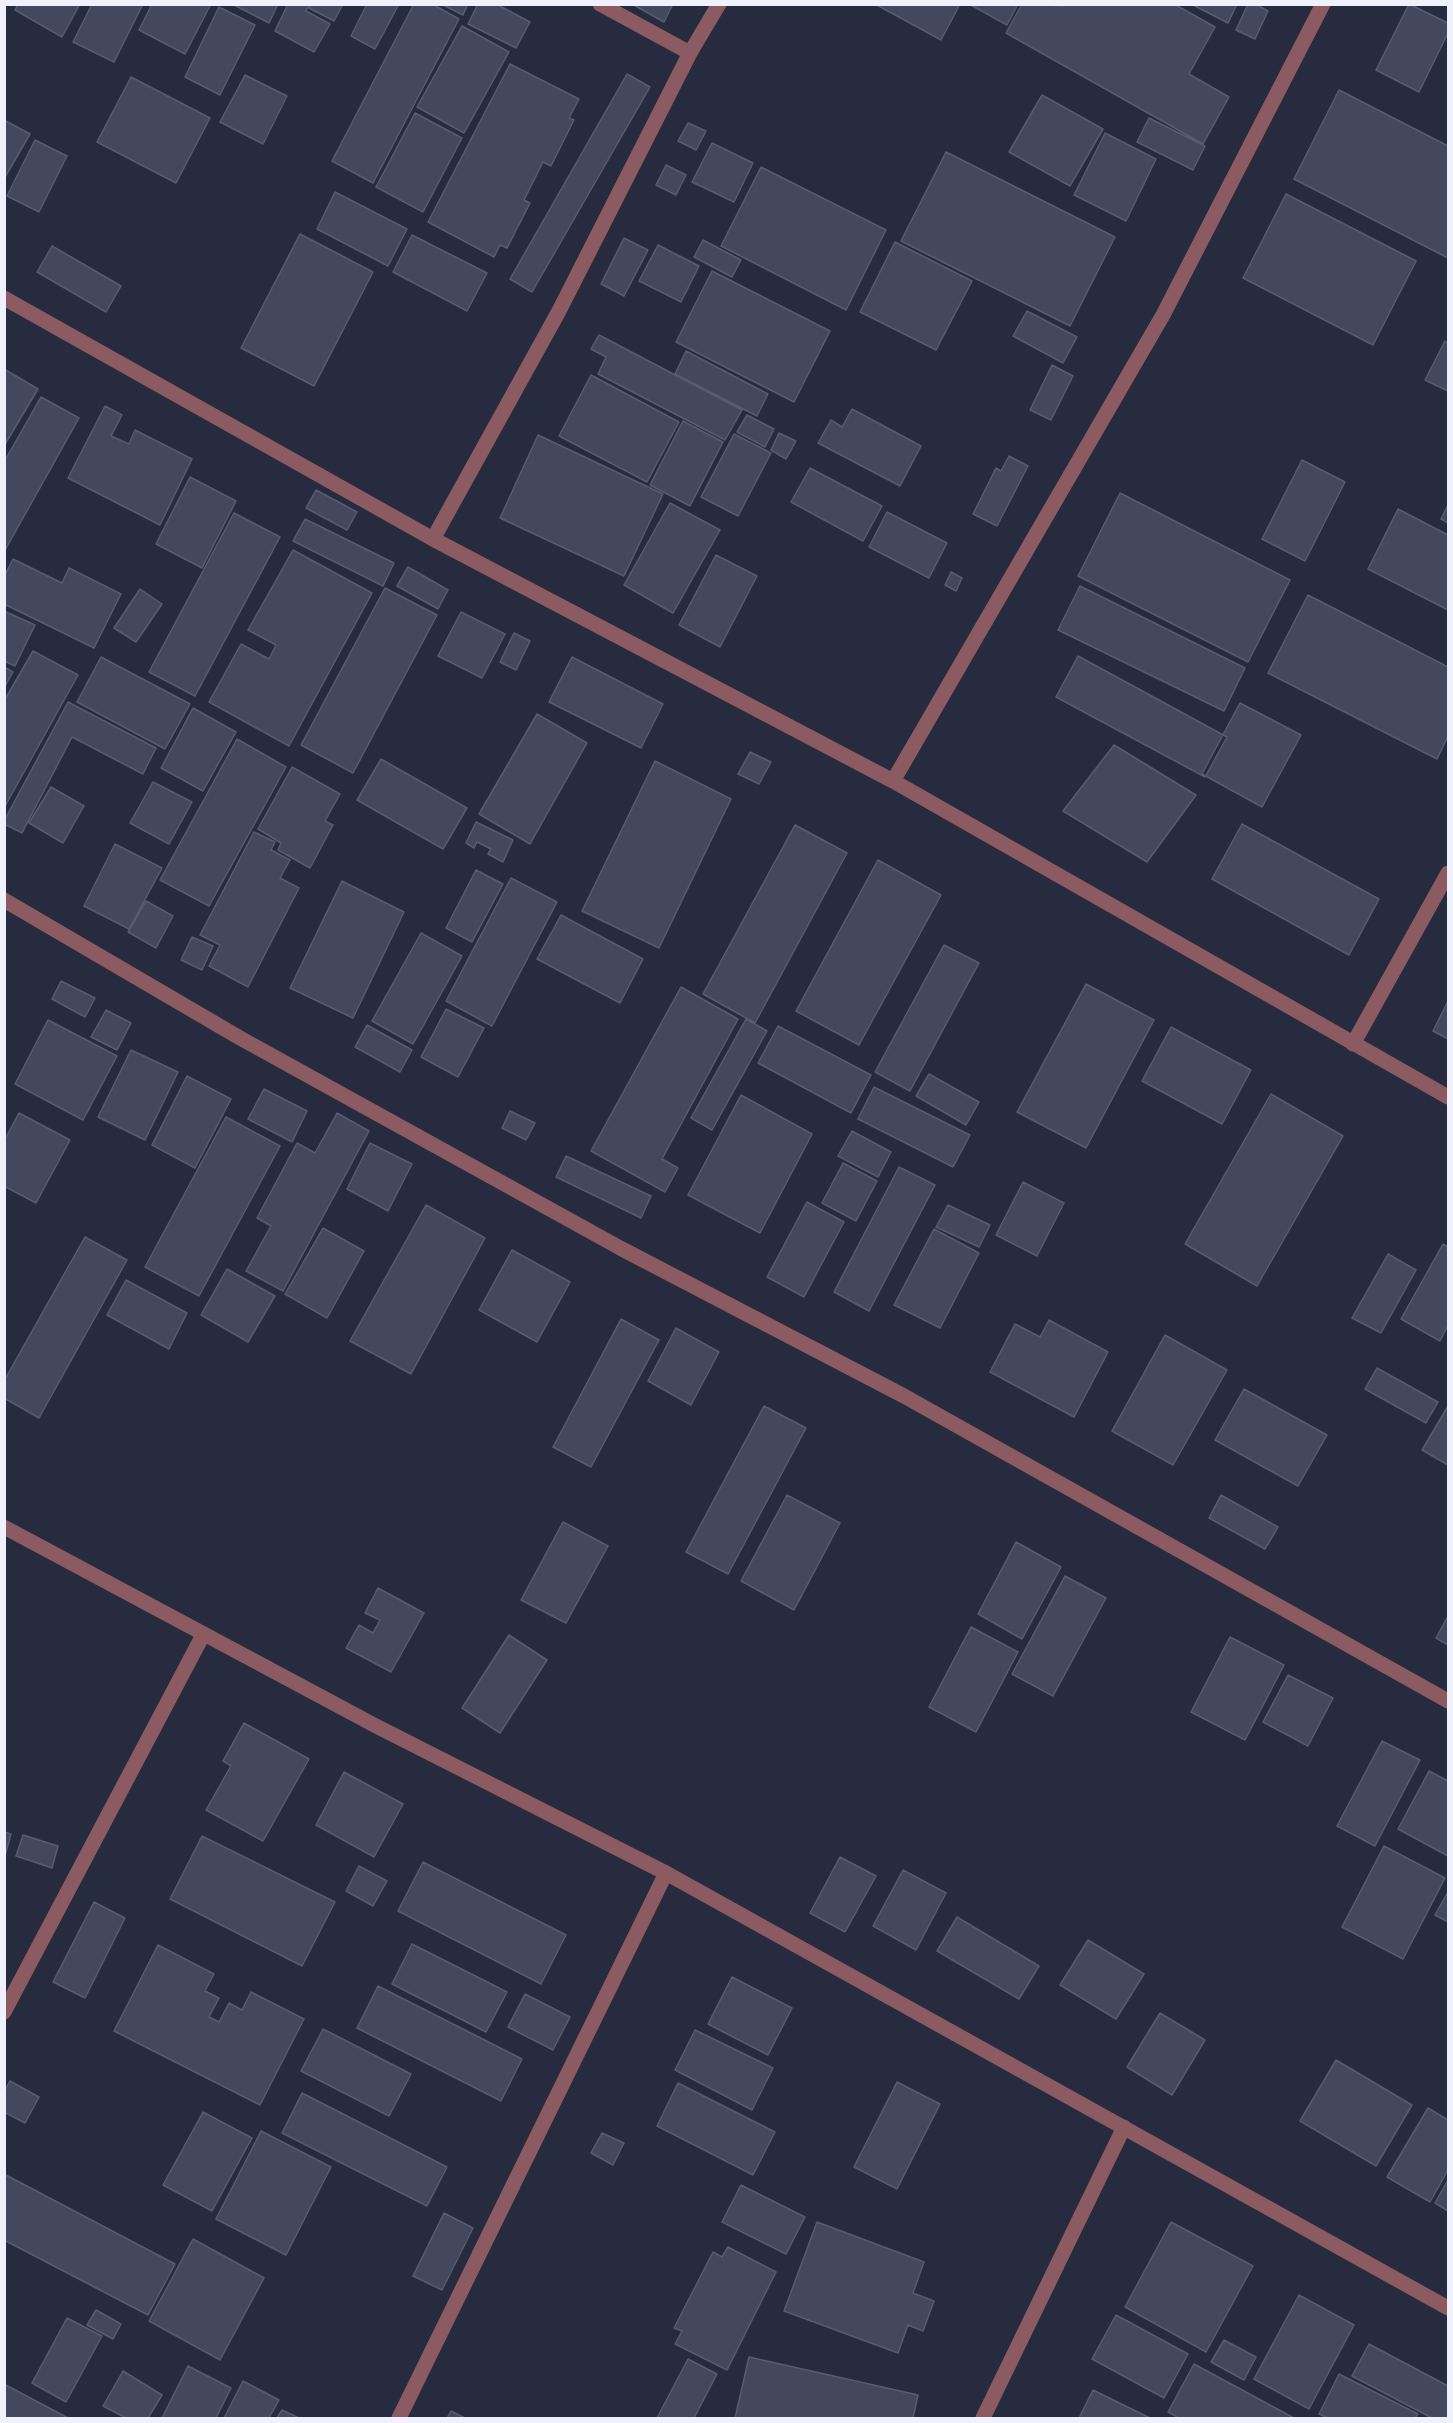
<!DOCTYPE html>
<style>
body{margin:0}
#map{position:relative;width:1453px;height:2423px;overflow:hidden;background:#272b3f;font-family:"Source Serif 4",serif}
canvas{display:block}
.frame{position:absolute;inset:0;border:6px solid #eff2fd;pointer-events:none}
</style>
<div id="map">
<canvas width="1453" height="2423"></canvas>
<div class="frame"></div>
</div>
<script>
const context = document.querySelector('canvas').getContext('2d');
context.lineJoin = 'round';
function fill(path, color) { context.fillStyle = color; context.fill(path, 'evenodd'); }
const poly = rows => new Path2D(rows.map(r => 'M' + r).join(''));
function strokePath(path, color, width, dash) { context.strokeStyle = color; context.lineWidth = width; context.lineCap = dash ? 'butt' : 'round'; context.setLineDash(dash || []); context.stroke(path); }
const building = poly([
 [18,4,80,4,62,37,15,10,18,4],
 [92,4,143,4,114,62,73,42,92,4],
 [152,4,211,4,185,54,139,30,152,4],
 [232,4,278,4,269,23,232,4],
 [288,4,309,4,306,11,330,24,314,52,275,31,288,4],
 [311,4,343,4,334,21,309,8,311,4],
 [367,4,399,4,375,49,351,36,367,4],
 [414,4,432,4,459,19,373,183,332,161,414,4],
 [441,4,468,4,463,15,441,4],
 [478,4,496,4,530,22,516,48,468,24,478,4],
 [632,4,673,4,664,22,632,4],
 [875,4,956,4,959,6,941,40,875,4],
 [969,4,1018,4,1007,25,969,4],
 [1022,4,1064,6,1065,4,1174,4,1215,27,1189,74,1229,97,1203,144,1006,33,1022,4],
 [1191,4,1237,4,1228,23,1191,4],
 [1248,4,1255,4,1268,11,1255,39,1236,30,1248,4],
 [1409,4,1448,23,1448,33,1419,92,1376,70,1409,4],
 [219,7,255,25,220,95,185,77,219,7],
 [462,26,509,52,464,133,417,107,462,26],
 [510,64,579,99,569,118,574,120,551,166,543,162,524,200,530,203,507,248,500,245,494,257,428,222,510,64],
 [627,74,650,87,532,292,510,279,627,74],
 [245,75,287,96,263,144,220,122,245,75],
 [131,77,210,118,176,183,97,142,131,77],
 [1339,90,1448,146,1448,258,1294,179,1339,90],
 [1042,95,1103,129,1070,186,1009,152,1042,95],
 [415,113,462,138,423,212,376,187,415,113],
 [1149,118,1205,146,1193,170,1137,142,1149,118],
 [4,120,30,134,4,179,4,120],
 [688,123,706,131,696,150,678,141,688,123],
 [1105,133,1156,159,1126,221,1074,195,1105,133],
 [35,140,67,156,39,212,7,196,35,140],
 [712,143,753,163,734,202,692,182,712,143],
 [946,152,1115,237,1070,326,901,241,946,152],
 [666,165,686,175,676,195,656,185,666,165],
 [761,167,886,230,846,310,721,246,761,167],
 [335,192,407,229,388,266,317,229,335,192],
 [1286,194,1416,261,1373,345,1243,278,1286,194],
 [300,234,373,272,314,386,241,348,300,234],
 [412,235,487,273,467,311,393,272,412,235],
 [624,238,648,250,624,296,601,284,624,238],
 [703,240,741,260,732,277,694,257,703,240],
 [895,242,972,281,936,350,860,312,895,242],
 [658,245,699,266,681,302,639,281,658,245],
 [52,246,121,286,106,312,37,272,52,246],
 [712,271,830,331,794,402,676,342,712,271],
 [1027,311,1077,337,1063,363,1013,336,1027,311],
 [599,335,742,410,725,440,598,374,606,357,591,349,599,335],
 [1445,341,1448,343,1448,391,1425,380,1445,341],
 [686,351,768,394,757,416,675,374,686,351],
 [1052,365,1073,376,1051,420,1030,410,1052,365],
 [4,369,38,389,4,446,4,369],
 [591,375,679,422,647,482,559,436,591,375],
 [41,397,79,418,4,552,4,462,41,397],
 [105,406,122,415,111,436,129,444,135,430,192,459,160,525,68,478,105,406],
 [852,409,921,446,900,486,818,443,831,420,842,427,852,409],
 [747,415,774,429,765,447,737,432,747,415],
 [683,421,723,442,690,506,650,485,683,421],
 [779,433,796,441,786,459,771,450,779,433],
 [734,434,771,453,738,516,701,497,734,434],
 [538,435,663,494,624,576,500,518,538,435],
 [1009,456,1028,466,997,526,973,514,996,468,1001,471,1009,456],
 [1302,460,1345,482,1305,561,1262,539,1302,460],
 [810,468,882,506,863,541,791,502,810,468],
 [190,477,236,501,202,568,156,544,190,477],
 [316,490,357,512,347,530,306,508,316,490],
 [1120,493,1290,580,1248,662,1078,576,1120,493],
 [670,503,720,530,673,613,624,585,670,503],
 [1448,505,1448,523,1441,519,1448,505],
 [1398,509,1448,535,1448,610,1368,569,1398,509],
 [887,512,947,543,929,578,869,547,887,512],
 [234,513,280,537,195,696,149,672,234,513],
 [305,519,394,563,383,586,293,541,305,519],
 [293,550,372,593,289,746,209,702,241,644,269,659,276,645,248,630,293,550],
 [716,555,757,576,720,647,679,625,716,555],
 [13,559,62,583,69,568,121,594,94,648,4,604,4,577,13,559],
 [408,567,448,590,438,609,397,586,408,567],
 [951,572,962,578,956,591,945,585,951,572],
 [1080,586,1245,668,1224,711,1058,630,1080,586],
 [385,588,437,615,353,773,301,745,385,588],
 [140,589,162,604,136,642,114,628,140,589],
 [1308,595,1448,667,1448,736,1437,759,1268,673,1308,595],
 [4,611,35,625,15,666,4,661,4,611],
 [461,612,505,634,482,678,438,656,461,612],
 [514,633,530,641,516,670,500,662,514,633],
 [33,651,78,675,4,808,4,701,33,651],
 [1078,656,1227,737,1205,777,1056,697,1078,656],
 [101,657,190,704,165,749,77,702,101,657],
 [572,657,663,704,641,748,549,702,572,657],
 [4,667,13,672,4,688,4,667],
 [68,702,156,748,143,774,72,737,22,833,4,824,4,821,68,702],
 [1240,703,1301,735,1262,807,1202,774,1240,703],
 [193,708,236,732,203,791,161,768,193,708],
 [537,714,587,743,530,844,479,814,537,714],
 [237,739,286,767,209,906,160,880,237,739],
 [1114,745,1196,795,1147,862,1063,811,1114,745],
 [750,752,771,762,759,784,738,774,750,752],
 [381,759,467,808,443,849,357,800,381,759],
 [655,761,731,799,659,948,582,911,655,761],
 [292,767,340,794,325,821,333,825,310,868,278,850,281,843,258,829,292,767],
 [153,782,192,802,169,844,130,823,153,782],
 [51,787,84,806,63,843,29,823,51,787],
 [476,822,513,840,503,862,488,854,491,849,477,842,474,848,466,843,476,822],
 [1242,824,1379,899,1349,955,1212,879,1242,824],
 [795,825,847,853,755,1023,703,994,795,825],
 [254,832,275,842,271,850,290,860,280,878,299,888,248,987,209,966,220,945,200,935,254,832],
 [115,844,162,868,129,929,84,906,115,844],
 [878,860,941,895,859,1045,796,1011,878,860],
 [476,870,503,884,472,942,446,928,476,870],
 [511,878,557,902,492,1026,446,1001,511,878],
 [342,881,404,912,353,1018,290,988,342,881],
 [146,901,173,916,156,948,128,932,146,901],
 [561,915,643,959,620,1003,537,959,561,915],
 [421,933,462,956,413,1044,372,1021,421,933],
 [192,937,213,946,202,970,181,960,192,937],
 [944,945,979,963,910,1091,875,1072,944,945],
 [61,981,95,998,85,1017,52,999,61,981],
 [1086,984,1154,1020,1086,1148,1017,1112,1086,984],
 [681,987,738,1019,662,1159,678,1168,665,1192,591,1151,681,987],
 [1448,1001,1448,1039,1433,1031,1448,1001],
 [446,1009,484,1028,458,1077,421,1057,446,1009],
 [106,1010,131,1023,117,1050,91,1037,106,1010],
 [746,1019,767,1031,712,1130,691,1118,746,1019],
 [48,1020,117,1056,83,1120,15,1084,48,1020],
 [367,1025,412,1050,400,1072,355,1047,367,1025],
 [778,1026,871,1075,851,1113,758,1063,778,1026],
 [1171,1027,1251,1070,1222,1124,1142,1081,1171,1027],
 [131,1050,178,1072,145,1140,98,1117,131,1050],
 [929,1074,979,1102,966,1125,916,1096,929,1074],
 [187,1076,231,1099,195,1168,152,1145,187,1076],
 [874,1087,970,1135,953,1167,858,1119,874,1087],
 [264,1089,307,1111,292,1142,248,1119,264,1089],
 [1271,1094,1343,1136,1257,1286,1185,1244,1271,1094],
 [741,1095,812,1134,760,1233,688,1195,741,1095],
 [510,1111,535,1123,526,1140,502,1128,510,1111],
 [19,1113,70,1140,36,1203,4,1186,4,1141,19,1113],
 [337,1113,369,1131,283,1291,246,1271,271,1226,257,1218,297,1143,315,1153,337,1113],
 [226,1117,280,1146,199,1296,145,1267,226,1117],
 [852,1131,891,1152,878,1177,838,1156,852,1131],
 [370,1143,412,1164,388,1211,347,1189,370,1143],
 [566,1156,651,1196,641,1218,556,1177,566,1156],
 [843,1163,877,1181,856,1221,822,1203,843,1163],
 [899,1167,935,1185,869,1311,834,1292,899,1167],
 [1023,1182,1064,1203,1037,1256,996,1235,1023,1182],
 [807,1202,844,1222,804,1297,767,1277,807,1202],
 [426,1205,485,1238,411,1374,350,1341,426,1205],
 [948,1205,990,1225,979,1247,936,1227,948,1205],
 [323,1228,364,1251,327,1318,285,1294,323,1228],
 [934,1229,979,1253,940,1328,894,1305,934,1229],
 [85,1237,127,1260,39,1418,4,1398,4,1381,85,1237],
 [1443,1244,1448,1247,1448,1325,1440,1341,1401,1319,1443,1244],
 [512,1250,570,1282,537,1342,479,1310,512,1250],
 [1388,1254,1416,1270,1381,1333,1352,1318,1388,1254],
 [227,1269,275,1296,248,1342,201,1315,227,1269],
 [126,1280,187,1313,169,1349,107,1315,126,1280],
 [621,1319,659,1340,591,1467,553,1447,621,1319],
 [1049,1320,1108,1352,1074,1417,990,1372,1015,1324,1040,1337,1049,1320],
 [676,1328,719,1352,691,1405,648,1381,676,1328],
 [1165,1335,1227,1370,1173,1465,1112,1431,1165,1335],
 [1377,1368,1438,1402,1426,1423,1365,1389,1377,1368],
 [1244,1389,1327,1435,1298,1486,1215,1440,1244,1389],
 [764,1406,806,1428,728,1574,686,1552,764,1406],
 [1448,1406,1448,1465,1422,1450,1448,1406],
 [787,1495,840,1523,794,1610,741,1581,787,1495],
 [1221,1495,1278,1527,1265,1549,1209,1518,1221,1495],
 [563,1522,608,1546,566,1623,521,1600,563,1522],
 [1016,1542,1061,1567,1022,1639,978,1614,1016,1542],
 [1065,1576,1106,1598,1053,1696,1012,1674,1065,1576],
 [378,1588,424,1613,391,1672,346,1648,359,1625,373,1633,380,1620,365,1613,378,1588],
 [1448,1616,1448,1645,1436,1638,1448,1616],
 [971,1627,1018,1652,976,1732,929,1707,971,1627],
 [509,1635,547,1660,500,1733,462,1708,509,1635],
 [1230,1637,1284,1665,1245,1740,1191,1712,1230,1637],
 [1288,1675,1333,1698,1308,1746,1263,1722,1288,1675],
 [244,1723,309,1759,263,1841,206,1810,231,1766,223,1761,244,1723],
 [1382,1741,1420,1760,1375,1846,1337,1826,1382,1741],
 [1429,1771,1448,1781,1448,1856,1398,1829,1429,1771],
 [344,1772,403,1804,374,1857,316,1825,344,1772],
 [4,1832,11,1834,5,1856,4,1856,4,1832],
 [23,1835,58,1846,52,1868,16,1856,23,1835],
 [202,1836,335,1902,302,1966,170,1899,202,1836],
 [1384,1846,1445,1878,1403,1959,1342,1927,1384,1846],
 [840,1857,876,1876,845,1932,810,1913,840,1857],
 [423,1862,566,1935,541,1984,398,1911,423,1862],
 [359,1866,387,1881,373,1906,346,1891,359,1866],
 [903,1870,946,1893,916,1950,873,1926,903,1870],
 [1448,1892,1448,1922,1435,1915,1448,1892],
 [94,1902,125,1918,85,1998,53,1982,94,1902],
 [957,1917,1039,1966,1019,1999,937,1951,957,1917],
 [1088,1940,1144,1974,1116,2019,1060,1985,1088,1940],
 [412,1944,507,1992,486,2032,392,1984,412,1944],
 [158,1945,214,1974,205,1991,219,1998,209,2017,219,2022,229,2003,242,2010,251,1992,304,2019,260,2105,114,2031,158,1945],
 [732,1977,792,2008,768,2055,708,2024,732,1977],
 [378,1986,522,2059,501,2101,357,2028,378,1986],
 [525,1994,570,2017,553,2050,508,2027,525,1994],
 [1160,2013,1205,2040,1172,2095,1127,2067,1160,2013],
 [323,2029,411,2074,389,2116,301,2071,323,2029],
 [695,2030,773,2068,752,2110,675,2070,695,2030],
 [1336,2060,1412,2105,1376,2166,1300,2121,1336,2060],
 [10,2081,39,2097,25,2123,4,2112,4,2092,10,2081],
 [897,2082,940,2104,897,2189,854,2167,897,2082],
 [678,2083,775,2132,753,2175,657,2126,678,2083],
 [302,2093,447,2167,427,2206,282,2133,302,2093],
 [1428,2108,1448,2120,1448,2170,1430,2202,1387,2177,1428,2108],
 [203,2112,252,2138,212,2211,163,2185,203,2112],
 [261,2131,331,2167,286,2255,216,2219,261,2131],
 [602,2133,624,2143,613,2165,591,2153,602,2133],
 [4,2174,175,2264,148,2315,4,2240,4,2174],
 [1448,2180,1448,2211,1435,2203,1448,2180],
 [741,2185,805,2217,786,2254,722,2222,741,2185],
 [444,2213,473,2228,442,2290,413,2276,444,2213],
 [817,2222,924,2262,913,2293,934,2301,923,2331,908,2325,898,2353,784,2311,817,2222],
 [1171,2222,1253,2266,1206,2352,1125,2307,1171,2222],
 [193,2239,264,2278,220,2360,149,2321,193,2239],
 [728,2247,776,2272,727,2370,675,2344,682,2331,674,2328,713,2252,722,2257,728,2247],
 [1299,2295,1354,2325,1309,2409,1254,2379,1299,2295],
 [96,2310,121,2324,113,2339,87,2325,96,2310],
 [1116,2315,1188,2354,1164,2398,1092,2359,1116,2315],
 [67,2318,102,2336,66,2402,32,2383,67,2318],
 [1224,2340,1256,2357,1244,2380,1211,2362,1224,2340],
 [1369,2344,1448,2386,1448,2418,1432,2418,1352,2376,1369,2344],
 [749,2357,918,2395,913,2418,735,2418,749,2357],
 [688,2359,717,2374,694,2418,657,2418,688,2359],
 [1194,2364,1294,2418,1179,2418,1168,2412,1194,2364],
 [188,2366,231,2388,216,2418,162,2418,188,2366],
 [123,2371,162,2395,148,2418,126,2418,103,2406,123,2371],
 [1339,2374,1418,2414,1415,2418,1328,2418,1319,2414,1339,2374],
 [243,2381,279,2400,269,2418,224,2418,243,2381],
 [4,2384,68,2418,4,2418,4,2384],
 [1093,2390,1150,2418,1079,2418,1093,2390],
 [282,2410,299,2418,277,2418,282,2410],
 [451,2411,465,2418,447,2418,451,2411]
]);
const minor = poly([
 [600,4,690,53],
 [4,298,433,539,893,781,1448,1097],
 [433,539,559,311,690,53,719,4],
 [893,781,1163,315,1323,4],
 [4,900,240,1038,622,1249,904,1396,1448,1701],
 [1353,1044,1448,873],
 [4,1527,376,1726,666,1873,1448,2308],
 [4,2012,203,1635],
 [399,2418,666,1873],
 [983,2418,1124,2127]
]);
fill(building, '#44485f');
strokePath(building, '#575c73', 1.5);
strokePath(minor, '#8b5b61', 15);
</script>
